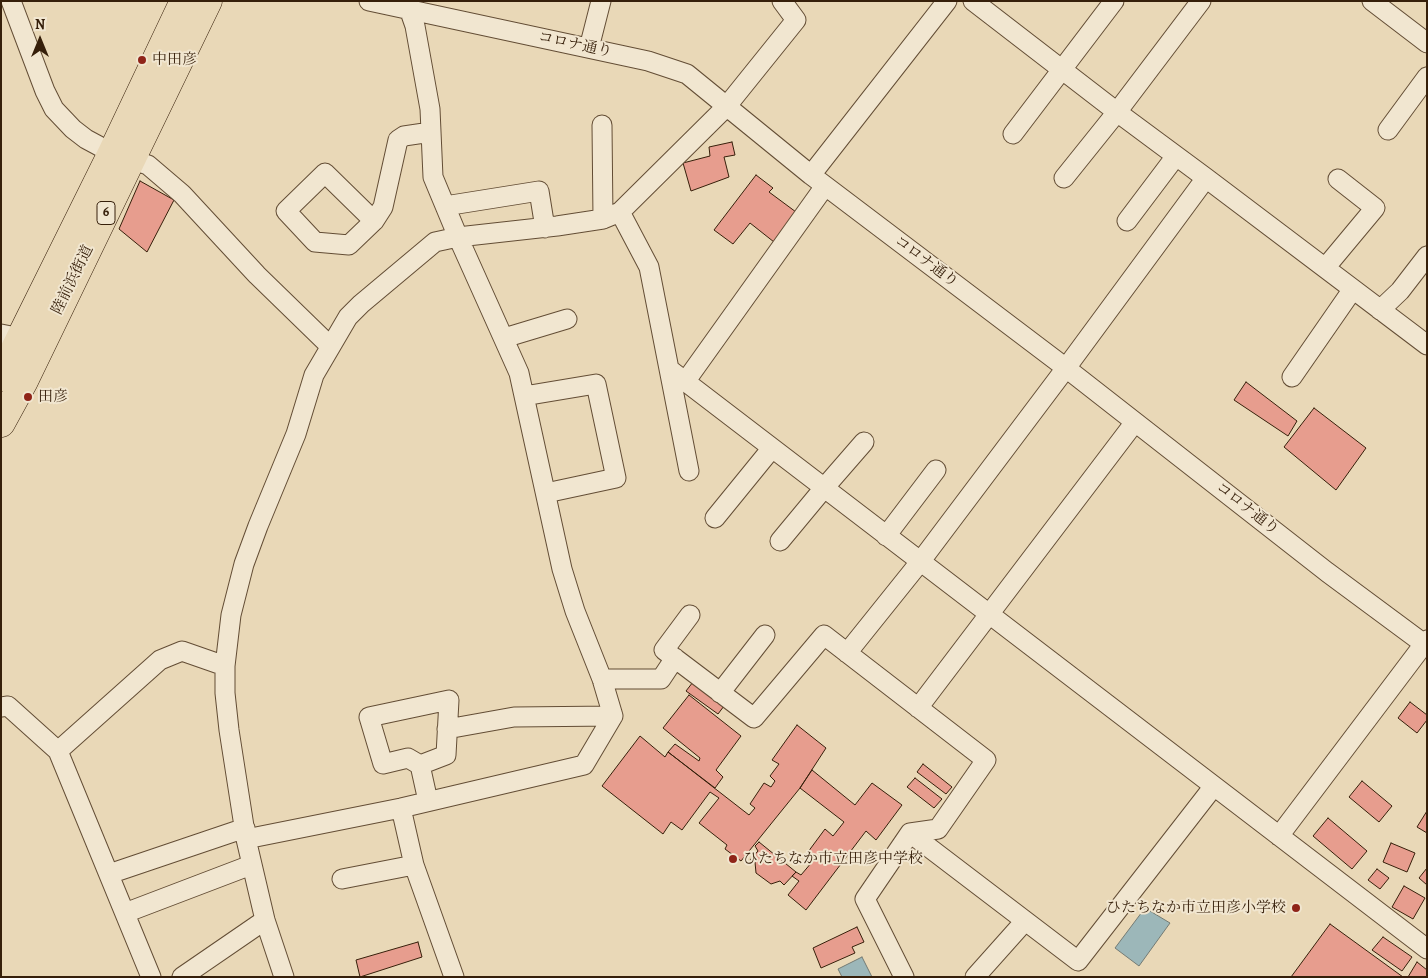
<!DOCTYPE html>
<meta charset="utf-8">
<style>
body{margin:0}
#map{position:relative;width:1428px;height:978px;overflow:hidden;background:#e9d8b7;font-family:Alegreya,serif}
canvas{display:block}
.frame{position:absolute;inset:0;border:2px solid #361f0a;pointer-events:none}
.north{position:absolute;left:15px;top:15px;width:50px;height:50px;-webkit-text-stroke:4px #f1e6d0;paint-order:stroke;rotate:0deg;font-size:14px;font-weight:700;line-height:20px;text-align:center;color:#361f0a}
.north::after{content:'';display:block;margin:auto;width:18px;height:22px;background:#361f0a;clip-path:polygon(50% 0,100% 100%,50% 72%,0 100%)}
</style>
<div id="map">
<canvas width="1428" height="978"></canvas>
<div class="frame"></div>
<div class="north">N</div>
</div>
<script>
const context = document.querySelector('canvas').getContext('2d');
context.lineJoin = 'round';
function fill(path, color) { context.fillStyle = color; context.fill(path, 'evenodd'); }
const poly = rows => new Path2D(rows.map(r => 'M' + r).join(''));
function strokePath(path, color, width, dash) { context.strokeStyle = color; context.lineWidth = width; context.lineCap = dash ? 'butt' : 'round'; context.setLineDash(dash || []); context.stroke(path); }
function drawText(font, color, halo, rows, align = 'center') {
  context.font = font + ' Alegreya,"Noto Serif JP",serif'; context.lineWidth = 4; context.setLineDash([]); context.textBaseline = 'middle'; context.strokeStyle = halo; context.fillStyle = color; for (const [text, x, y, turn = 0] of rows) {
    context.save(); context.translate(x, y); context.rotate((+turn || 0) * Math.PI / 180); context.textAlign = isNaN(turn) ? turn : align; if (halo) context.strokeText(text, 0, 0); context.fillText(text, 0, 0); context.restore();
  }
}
const water = poly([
 [1145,908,1170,923,1139,966,1115,948,1145,908],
 [862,957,872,977,842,977,838,969,862,957]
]);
const building = poly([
 [732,142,735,155,724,157,729,177,691,191,683,163,710,156,709,147,732,142],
 [756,175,773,188,769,192,796,212,774,242,750,223,733,244,714,230,756,175],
 [140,181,174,200,147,252,119,229,140,181],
 [1246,382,1297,421,1288,436,1234,400,1246,382],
 [1314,408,1366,448,1336,490,1284,447,1314,408],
 [693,682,724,706,718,714,686,691,693,682],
 [689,695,741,736,716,770,723,777,715,788,668,752,675,744,699,761,700,758,663,728,689,695],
 [1410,702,1427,715,1427,720,1417,733,1398,718,1410,702],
 [797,725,826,748,800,788,741,861,725,849,727,845,699,823,719,798,710,792,682,830,671,822,663,834,602,786,640,736,665,757,668,752,749,815,755,808,750,804,764,783,771,787,775,781,770,776,779,764,772,760,797,725],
 [923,764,952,787,946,794,917,772,923,764],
 [812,770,855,805,872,783,902,805,876,840,866,831,806,910,788,895,799,881,792,876,796,872,801,875,812,862,805,856,825,829,833,836,844,822,800,788,812,770],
 [915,778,942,799,934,808,907,787,915,778],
 [1362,781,1392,806,1379,822,1349,797,1362,781],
 [1427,811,1427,833,1417,827,1427,811],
 [1328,818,1367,851,1352,869,1313,836,1328,818],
 [759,842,796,872,784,885,780,881,771,884,756,873,755,862,750,860,758,851,755,846,759,842],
 [1391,843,1415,853,1407,872,1383,862,1391,843],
 [1427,868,1427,885,1419,878,1427,868],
 [1377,869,1389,878,1380,889,1368,880,1377,869],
 [1404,886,1425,898,1413,919,1392,907,1404,886],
 [1330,924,1403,977,1291,977,1330,924],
 [857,927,864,942,852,947,855,953,821,968,813,948,857,927],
 [1383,937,1412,957,1402,971,1372,950,1383,937],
 [418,942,422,957,360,977,356,960,418,942],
 [1417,962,1427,970,1427,977,1408,977,1417,962]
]);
const minor = poly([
 [11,1,45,91,54,109,73,129,86,139,112,153,148,165,182,194,257,275,330,346],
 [369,1,648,61,687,74,811,175,1066,368,1327,572,1427,646],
 [973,1,1117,112,1206,178,1427,345],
 [1372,1,1427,43],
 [589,48,601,1],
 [602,125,603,219],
 [1388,130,1427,77],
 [1013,134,1114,1],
 [811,175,947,1],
 [1064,178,1117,112,1201,1],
 [445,206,539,191,545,228],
 [620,212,649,267,689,471],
 [374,221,325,173,286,211,315,242,349,245,374,221,383,207,398,140,404,136,431,132],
 [1127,221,1176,156],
 [1325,268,1375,208,1338,179],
 [1380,310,1400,291,1427,256],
 [1,334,21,338],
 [504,338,567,319],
 [669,369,1427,949],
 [1292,377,1353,289],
 [685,382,825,186],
 [524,396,596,384,616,478,546,493],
 [715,518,772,448],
 [886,536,936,470],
 [780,541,824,488,864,442],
 [690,615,664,650,754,718,824,635,986,760,938,829,910,833,865,899,904,977],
 [847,653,920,562,1066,368,1206,178],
 [602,679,661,679,675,658],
 [720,693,765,635],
 [1,707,8,706,58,751,151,977],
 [918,708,1135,422],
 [447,729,514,717,613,716],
 [58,751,160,660,182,651,225,666],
 [420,765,446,755,449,700,369,717,383,764,408,758,420,765,428,801],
 [401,808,414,865,454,977],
 [910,833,1078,961,1214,786],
 [1279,836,1427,640],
 [246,839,401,808,584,765,613,716,602,679,575,611,562,569,519,373,458,237,433,177,430,109,415,26,407,3],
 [109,874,245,828],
 [342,879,414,865],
 [125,913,251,865],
 [182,977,265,920],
 [284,977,265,920,246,839,229,730,225,693,225,666,231,615,244,564,258,526,296,434,314,375,348,317,361,304,435,242,458,237,557,226,603,219,620,212,726,107,796,20,782,1],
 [975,977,1025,921]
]);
const highway = poly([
 [1,377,112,153,184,1],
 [1,423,24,381,208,1]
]);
const markers = [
 [142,60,5,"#8f2418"],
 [28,397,5,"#8f2418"],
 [733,859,5,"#8f2418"],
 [1296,908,5,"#8f2418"]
];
const shields = [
 [106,213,18]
];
const shieldNames = [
 ["6",106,213]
];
const streetNames = [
 ["コロナ通り",575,45,12],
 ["コロナ通り",926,262,37],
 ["陸前浜街道",73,280,-64],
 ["コロナ通り",1247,509,38]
];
const poiNames = [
 ["中田彦",152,60],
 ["田彦",38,397],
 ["ひたちなか市立田彦中学校",743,859],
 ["ひたちなか市立田彦小学校",1286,908,"right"]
];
fill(water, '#9cb7b9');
strokePath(water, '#737a73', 1);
fill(building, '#e79d8e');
strokePath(building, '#361f0a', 1);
strokePath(minor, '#634d35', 21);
strokePath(highway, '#361f0a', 29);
strokePath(minor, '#f1e6d0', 19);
strokePath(highway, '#e9d8b7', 28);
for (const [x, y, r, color] of markers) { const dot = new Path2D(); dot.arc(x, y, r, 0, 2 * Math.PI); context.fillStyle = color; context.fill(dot); strokePath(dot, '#f1e6d0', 2); }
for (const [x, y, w] of shields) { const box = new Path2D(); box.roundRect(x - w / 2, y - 11.5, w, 23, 4); context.fillStyle = '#f1e6d0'; context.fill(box); strokePath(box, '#361f0a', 1); }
drawText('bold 14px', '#361f0a', null, shieldNames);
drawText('15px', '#361f0a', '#f1e6d0', streetNames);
drawText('15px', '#361f0a', '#f1e6d0', poiNames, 'left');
</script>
